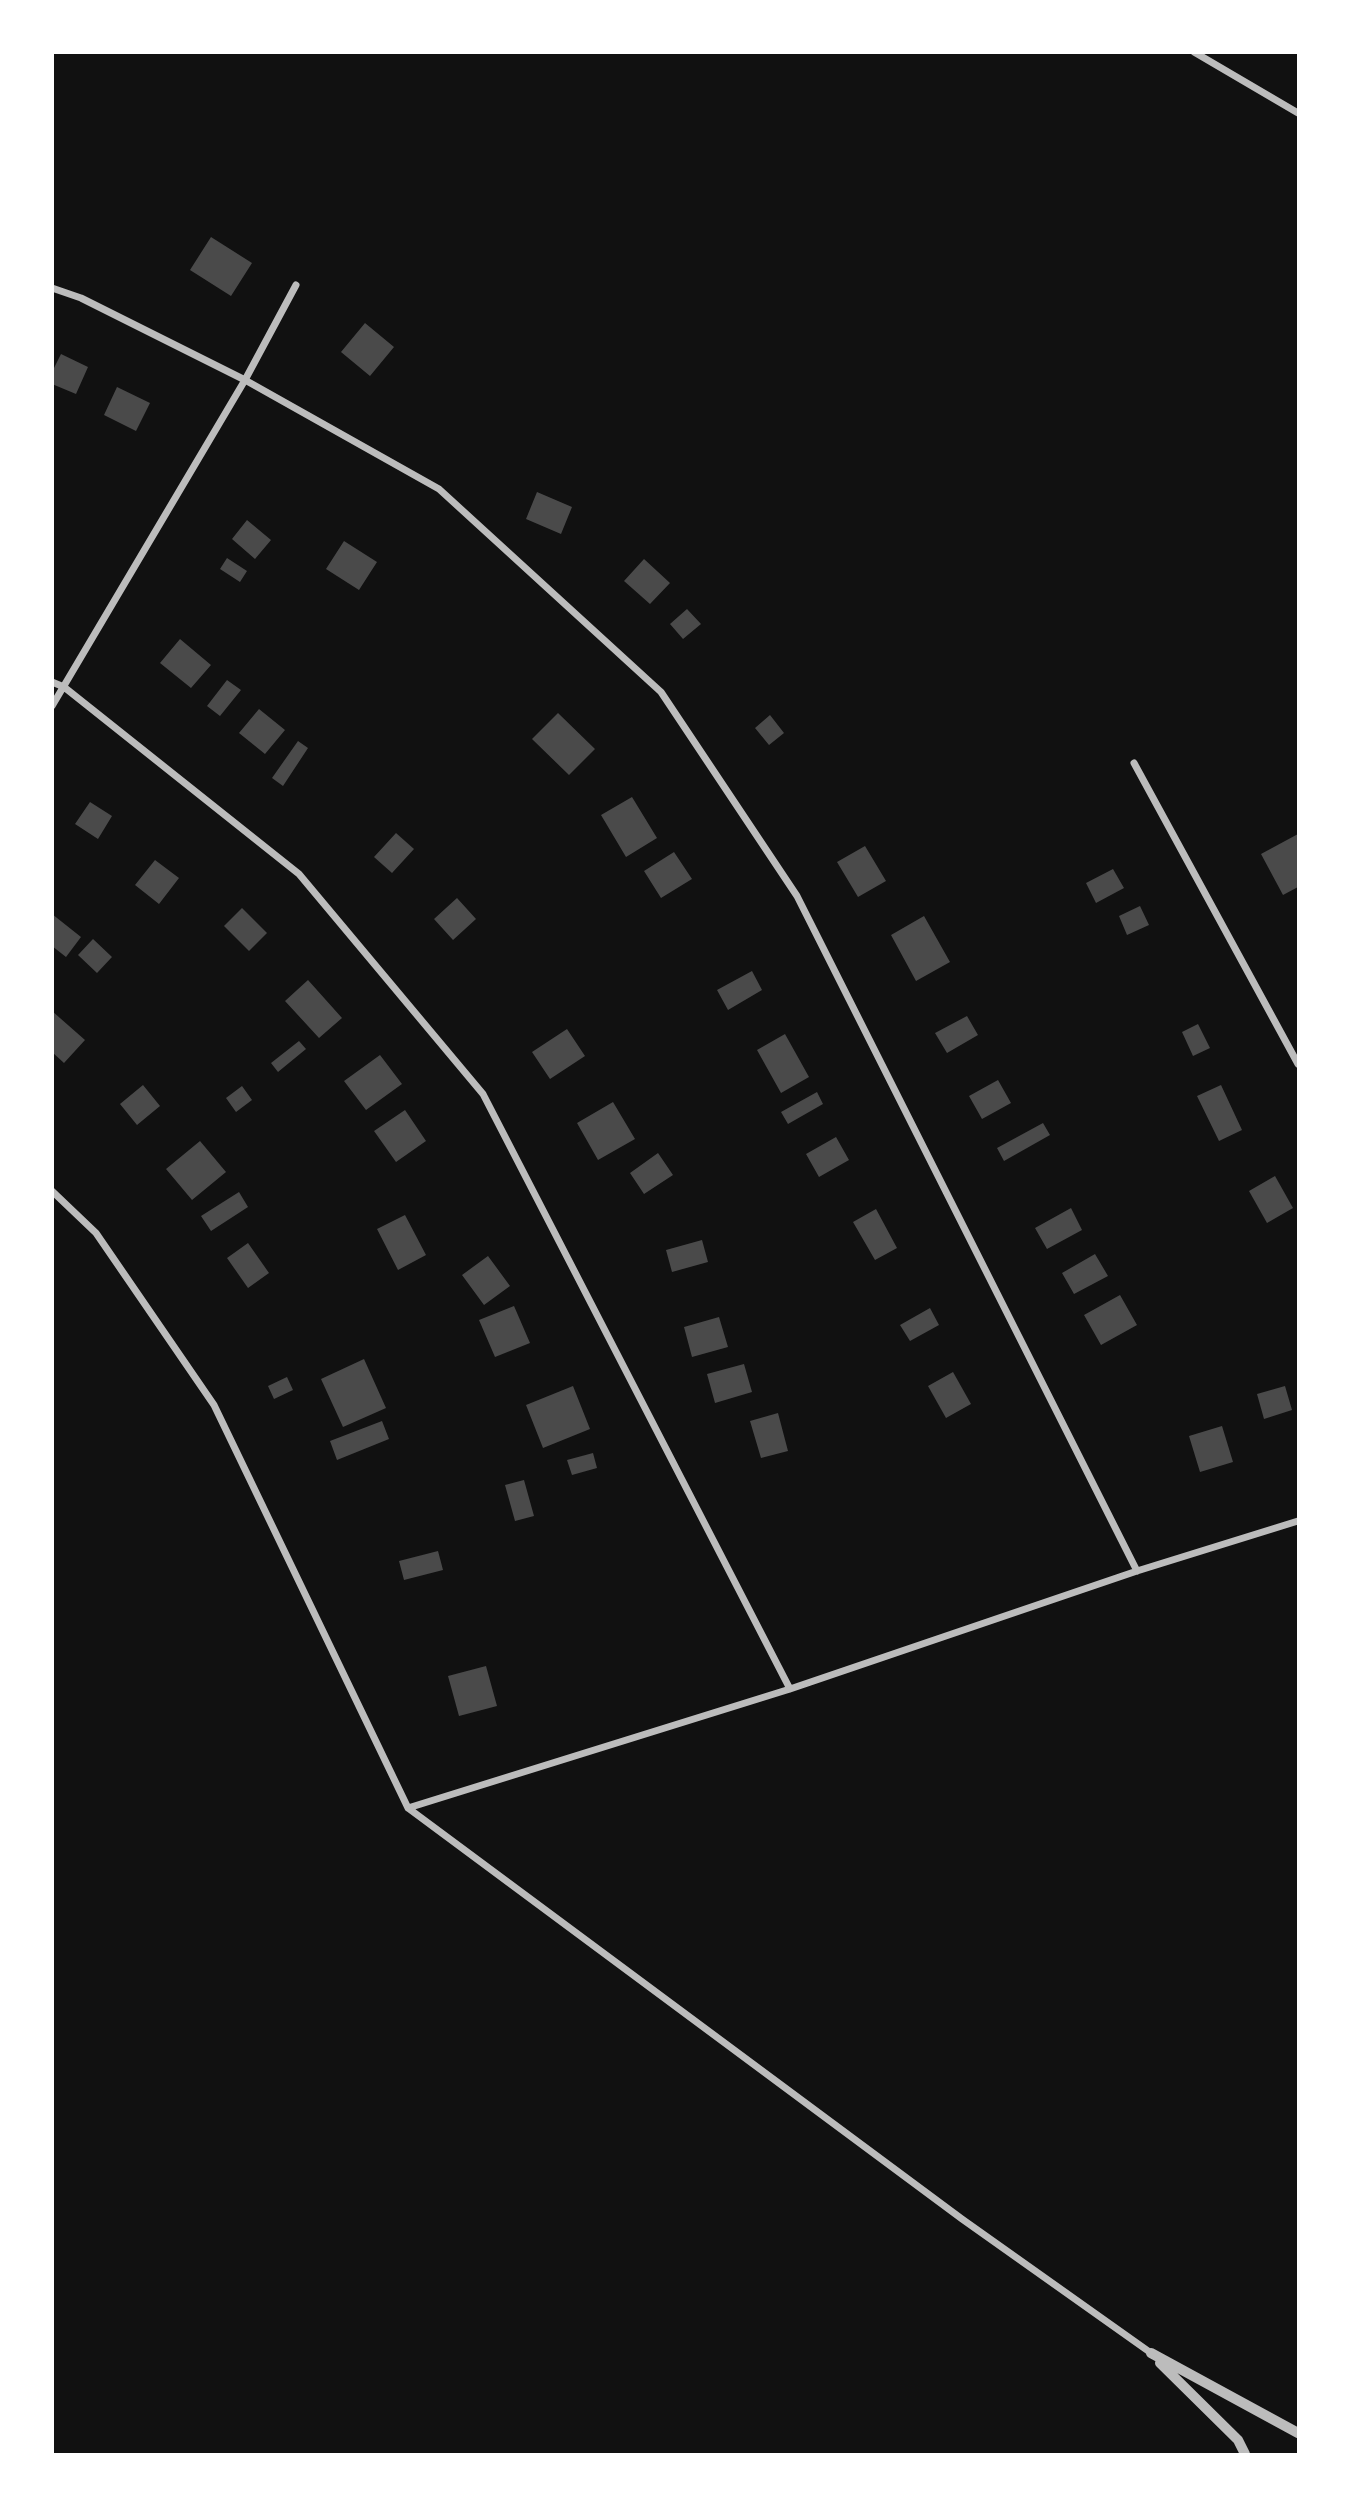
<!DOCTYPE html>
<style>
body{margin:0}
#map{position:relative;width:1351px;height:2507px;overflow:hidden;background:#111;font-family:"Sofia Sans Condensed",sans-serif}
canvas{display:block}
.frame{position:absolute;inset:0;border:54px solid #fff;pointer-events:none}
</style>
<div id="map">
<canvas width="1351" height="2507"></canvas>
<div class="frame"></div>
</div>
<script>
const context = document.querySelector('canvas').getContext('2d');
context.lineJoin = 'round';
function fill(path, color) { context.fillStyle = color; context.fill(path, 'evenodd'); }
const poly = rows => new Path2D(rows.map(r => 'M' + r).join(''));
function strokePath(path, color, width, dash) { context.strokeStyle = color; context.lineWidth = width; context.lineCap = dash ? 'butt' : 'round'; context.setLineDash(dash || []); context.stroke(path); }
const building = poly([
 [211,237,252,263,231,296,190,270],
 [365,323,394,347,370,376,341,352],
 [61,354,88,367,76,394,52,384,52,372],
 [117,387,150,403,136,431,104,415],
 [537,492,572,507,561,534,526,519],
 [247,520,271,540,255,559,232,539],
 [344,541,377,562,359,590,326,569],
 [227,558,247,571,240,582,220,569],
 [644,559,670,583,650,604,624,581],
 [687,609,701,624,683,639,670,624],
 [180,639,211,665,191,688,160,663],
 [227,680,241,690,220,716,207,706],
 [259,709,285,730,265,754,239,733],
 [558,713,595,749,569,775,532,739],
 [770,715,784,733,769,745,755,728],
 [298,741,308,748,283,786,272,778],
 [632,797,657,838,626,857,601,815],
 [90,802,112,816,98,839,75,824],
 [396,833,414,849,392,873,374,857],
 [1298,834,1298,887,1283,895,1261,854],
 [865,846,886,881,858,897,837,862],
 [674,852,692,879,661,898,644,871],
 [155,860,179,878,159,904,135,885],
 [1113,869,1124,888,1096,903,1086,883],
 [457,898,476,919,453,940,434,919],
 [1140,906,1149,925,1127,935,1119,916],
 [242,908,267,933,249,951,224,926],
 [52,914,81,937,66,957,52,946],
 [924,916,950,962,916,981,891,935],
 [93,939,112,957,97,973,78,955],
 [752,971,762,990,728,1010,717,990],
 [308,980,342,1018,319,1038,285,1001],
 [52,1011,85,1040,64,1063,52,1052],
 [967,1016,978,1035,947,1053,935,1033],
 [1198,1024,1210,1048,1193,1056,1182,1032],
 [567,1029,585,1056,550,1079,532,1052],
 [785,1034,809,1077,781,1093,757,1050],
 [299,1041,306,1049,278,1072,271,1063],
 [380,1055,402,1084,366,1110,344,1081],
 [998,1080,1011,1103,982,1119,969,1096],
 [143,1085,160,1106,137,1125,120,1104],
 [1221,1085,1242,1130,1219,1141,1197,1096],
 [242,1086,252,1100,236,1112,226,1098],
 [817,1092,823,1104,788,1124,781,1112],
 [613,1102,635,1139,598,1160,577,1123],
 [405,1110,426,1141,396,1162,374,1131],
 [1043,1123,1050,1135,1004,1161,997,1148],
 [836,1137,849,1160,819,1177,806,1154],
 [200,1141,226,1172,192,1200,166,1169],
 [658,1153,673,1175,644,1194,630,1173],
 [1275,1176,1293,1208,1267,1223,1249,1191],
 [239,1192,248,1207,211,1231,201,1216],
 [1071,1208,1082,1230,1047,1249,1035,1228],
 [876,1209,897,1248,875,1260,853,1222],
 [405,1215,426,1255,398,1270,377,1229],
 [702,1240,708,1262,672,1272,666,1250],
 [248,1243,269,1273,248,1288,227,1258],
 [1095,1254,1108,1276,1074,1294,1062,1273],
 [488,1256,510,1286,484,1305,462,1275],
 [1120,1295,1137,1325,1101,1345,1084,1315],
 [514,1306,530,1343,495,1357,479,1320],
 [930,1308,939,1325,910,1341,900,1325],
 [719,1317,728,1347,692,1357,684,1327],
 [364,1359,386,1408,343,1427,321,1379],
 [744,1364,752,1392,715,1403,707,1374],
 [953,1372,971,1404,946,1418,928,1386],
 [287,1377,293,1390,274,1399,268,1386],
 [573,1386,590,1429,543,1448,526,1405],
 [1285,1386,1292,1410,1264,1419,1257,1394],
 [778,1413,788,1451,761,1458,750,1421],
 [382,1421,389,1439,337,1460,330,1441],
 [1222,1426,1233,1462,1200,1472,1189,1436],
 [593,1453,597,1468,572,1475,567,1460],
 [524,1480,534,1516,515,1521,505,1485],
 [438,1551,443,1570,404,1580,399,1561],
 [486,1666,497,1706,459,1716,448,1676]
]);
const minor = poly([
 [1194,52,1298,113],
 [52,288,81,298,245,380,439,489,661,692,797,896,1137,1571],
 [52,682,64,687,299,874,483,1094,790,1689],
 [52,706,245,380,296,285],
 [1134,763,1298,1064],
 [52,1191,96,1233,214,1405,408,1808,962,2219,1151,2353],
 [408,1808,790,1689,1137,1571,1298,1521]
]);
const tertiary = poly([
 [1151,2353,1298,2433],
 [1160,2363,1238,2440,1245,2454]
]);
fill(building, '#4a4a4a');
strokePath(minor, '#bcbcbc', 7);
strokePath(tertiary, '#bcbcbc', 10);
</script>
